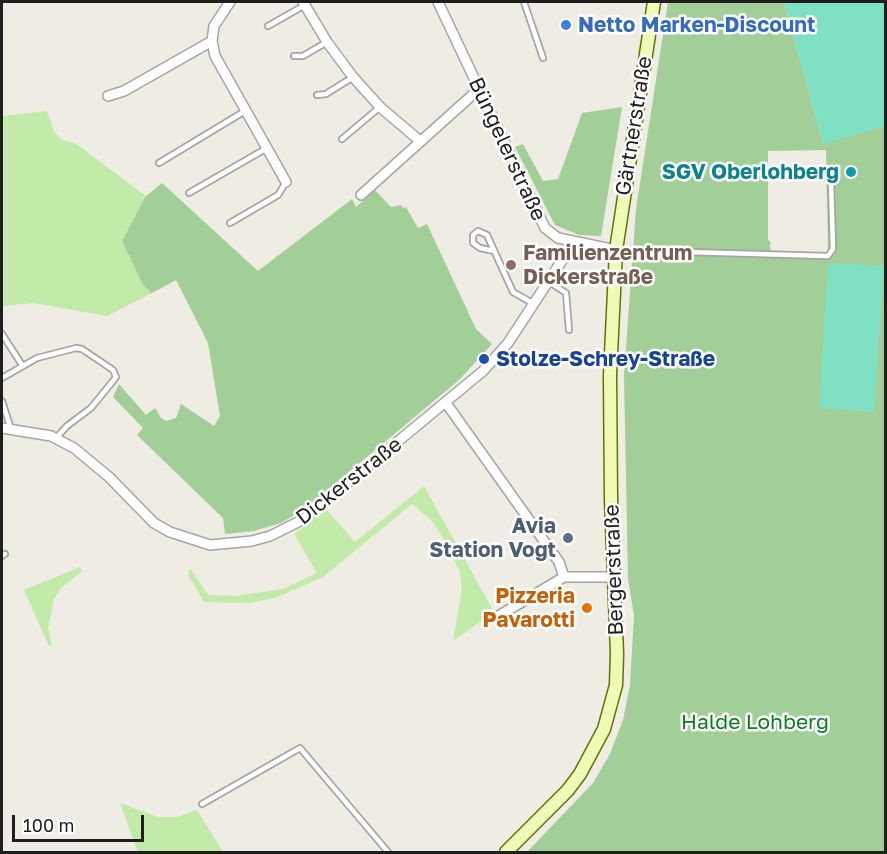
<!DOCTYPE html>
<meta charset="utf-8">
<style>
body{margin:0}
#map{position:relative;width:887px;height:854px;overflow:hidden;background:#efece3;font-family:"Golos Text",sans-serif}
canvas{display:block}
.frame{position:absolute;inset:0;border:3px solid #1e1e1e;pointer-events:none}
.scale{position:absolute;left:12px;top:815px;width:132px;height:27px;box-sizing:border-box;border:3px solid #1e1e1e;border-top:0;padding-left:8px;font-size:18px;line-height:21px;white-space:nowrap;color:#1e1e1e;-webkit-text-stroke:4px #fff;paint-order:stroke}
</style>
<div id="map">
<canvas width="887" height="854"></canvas>
<div class="frame"></div>
<div class="scale">100 m</div>
</div>
<script>
const context = document.querySelector('canvas').getContext('2d');
context.lineJoin = 'round';
function fill(path, color) { context.fillStyle = color; context.fill(path, 'evenodd'); }
const poly = rows => new Path2D(rows.map(r => 'M' + r).join(''));
function strokePath(path, color, width, dash) { context.strokeStyle = color; context.lineWidth = width; context.lineCap = dash ? 'butt' : 'round'; context.setLineDash(dash || []); context.stroke(path); }
function drawText(font, color, halo, rows, align = 'center') {
  context.font = font + ' "Golos Text",sans-serif'; context.lineWidth = 5; context.setLineDash([]); context.textBaseline = 'middle'; context.strokeStyle = halo; context.fillStyle = color; for (const [text, x, y, turn = 0] of rows) {
    context.save(); context.translate(x, y); context.rotate((+turn || 0) * Math.PI / 180); context.textAlign = isNaN(turn) ? turn : align; if (halo) context.strokeText(text, 0, 0); context.fillText(text, 0, 0); context.restore();
  }
}
const grass = poly([
 [47,111,54,132,62,140,75,143,146,196,122,241,143,285,152,293,107,316,34,303,2,306,2,116],
 [424,486,494,612,453,641,462,589,460,572,442,536,431,520,412,504,323,577,278,597,250,603,204,602,188,575,190,568,208,595,235,596,283,589,317,573,294,534,327,510,355,542],
 [80,567,82,571,61,588,54,599,48,628,52,644,49,646,24,590],
 [120,803,158,817,177,817,197,810,223,852,138,852]
]);
const forest = poly([
 [668,2,784,2,823,143,885,126,885,852,527,852,593,783,610,754,623,720,630,685,634,615,628,579,624,375,636,209],
 [826,150,828,253,771,255,770,241,768,240,768,151],
 [622,107,601,236,579,235,555,225,515,147,523,144,543,181,558,179,582,113],
 [162,183,258,271,352,199,356,207,375,190,391,207,401,205,403,208,406,207,418,228,427,224,476,329,492,344,460,379,306,508,281,523,254,531,225,534,223,518,137,435,143,428,113,397,119,384,146,415,155,408,161,418,166,421,176,418,181,404,214,426,220,416,208,343,176,280,152,293,143,285,122,241,146,196]
]);
const pitch = poly([
 [784,2,885,2,885,126,823,144],
 [828,263,884,266,874,412,819,408]
]);
const service = poly([
 [524,2,543,58],
 [268,26,305,5],
 [294,56,303,56,327,42],
 [317,95,326,94,353,77],
 [342,139,380,107],
 [159,163,245,111],
 [189,193,267,148],
 [230,223,278,195,286,182],
 [616,250,828,256,833,249,831,182],
 [494,251,480,248,473,243,473,235,478,231,487,235,513,292,534,304],
 [548,281,566,293,569,330],
 [2,334,22,365],
 [2,378,37,358,76,348,82,349,113,370,116,377,113,381,91,408,67,426,56,438],
 [2,401,11,429],
 [2,556,5,554],
 [202,804,300,748,388,852]
]);
const minor = poly([
 [230,2,214,26,212,41,215,56,286,182],
 [303,2,327,42,353,77,380,107,420,141],
 [438,2,545,228,558,238,616,250],
 [108,96,124,91,212,41],
 [361,195,479,89],
 [446,403,559,562,564,577],
 [2,428,51,436,74,448,109,477,154,523,170,532,210,545,252,541,270,536,304,519,483,371,508,343,574,242],
 [500,615,564,577,614,577]
]);
const secondary = poly([
 [506,852,568,790,580,774,604,729,616,685,617,654,611,500,610,375,616,250,654,2]
]);
const markers = [
 [566,25,6,"#3f7fe0"],
 [851,172,6,"#0f9aa8"],
 [511,265,6,"#8d6e63"],
 [484,359,6,"#1a4fb4"],
 [568,538,6,"#5c6f8a"],
 [587,608,6,"#e8710a"]
];
const shopNames = [
 ["Netto Marken-Discount",578,25]
];
const streetNames = [
 ["Gärtnerstraße",634,126,-81],
 ["Büngelerstraße",507,149,65],
 ["Dickerstraße",349,481,-38],
 ["Bergerstraße",614,570,-92]
];
const cultureNames = [
 ["SGV Oberlohberg",839,172]
];
const educationNames = [
 ["Familienzentrum",523,253],
 ["Dickerstraße",523,277]
];
const transitNames = [
 ["Stolze-Schrey-Straße",496,359]
];
const serviceNames = [
 ["Avia",556,526],
 ["Station Vogt",556,550]
];
const foodNames = [
 ["Pizzeria",575,596],
 ["Pavarotti",575,620]
];
const parkNames = [
 ["Halde Lohberg",755,722]
];
fill(grass, '#c2eaa8');
fill(forest, '#a2cf97');
fill(pitch, '#80e0c4');
strokePath(service, '#a5a5a5', 8);
strokePath(minor, '#a5a5a5', 12);
strokePath(secondary, '#5e7603', 15);
strokePath(service, '#fff', 4.5);
strokePath(minor, '#fff', 9);
strokePath(secondary, '#f0fab6', 12);
for (const [x, y, r, color] of markers) { const dot = new Path2D(); dot.arc(x, y, r, 0, 2 * Math.PI); context.fillStyle = color; context.fill(dot); strokePath(dot, '#fff', 2); }
drawText('bold 21px', '#366cbe', '#fff', shopNames, 'left');
drawText('21px', '#1e1e1e', '#fff', streetNames);
drawText('bold 21px', '#0d838f', '#fff', cultureNames, 'right');
drawText('bold 21px', '#785e54', '#fff', educationNames, 'left');
drawText('bold 21px', '#164399', '#fff', transitNames, 'left');
drawText('bold 21px', '#4e5e75', '#fff', serviceNames, 'right');
drawText('bold 21px', '#c56008', '#fff', foodNames, 'right');
drawText('21px', '#097e1f', '#fff', parkNames);
</script>
